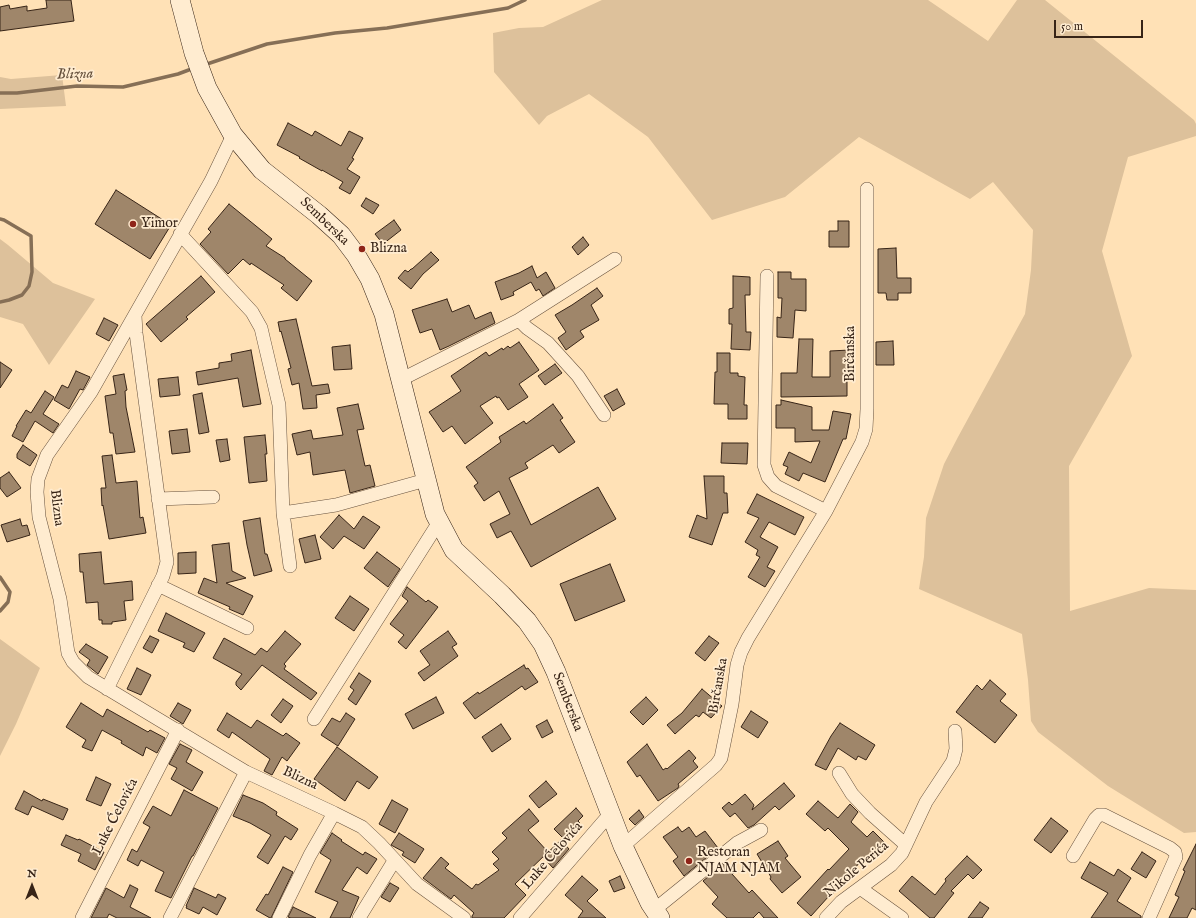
<!DOCTYPE html>
<meta charset="utf-8">
<style>
body{margin:0}
#map{position:relative;width:1196px;height:918px;overflow:hidden;background:#ffe1b6;font-family:"IM FELL English",serif}
canvas{display:block}
.north{position:absolute;left:12px;top:866px;width:40px;height:40px;-webkit-text-stroke:3px #ffecd0;paint-order:stroke;rotate:0deg;font-size:11px;font-weight:700;line-height:16px;text-align:center;color:#372417}
.north::after{content:'';display:block;margin:auto;width:14px;height:18px;background:#372417;clip-path:polygon(50% 0,100% 100%,50% 72%,0 100%)}
.scale{position:absolute;left:1054px;top:20px;width:89px;height:18px;box-sizing:border-box;border:2px solid #372417;border-top:0;padding-left:5px;font-size:12px;line-height:14px;white-space:nowrap;color:#372417;-webkit-text-stroke:3px #ffecd0;paint-order:stroke}
</style>
<div id="map">
<canvas width="1196" height="918"></canvas>
<div class="north">N</div>
<div class="scale">50 m</div>
</div>
<script>
const context = document.querySelector('canvas').getContext('2d');
context.lineJoin = 'round';
function fill(path, color) { context.fillStyle = color; context.fill(path, 'evenodd'); }
const poly = rows => new Path2D(rows.map(r => 'M' + r).join(''));
function strokePath(path, color, width, dash) { context.strokeStyle = color; context.lineWidth = width; context.lineCap = dash ? 'butt' : 'round'; context.setLineDash(dash || []); context.stroke(path); }
function drawText(font, color, halo, rows, align = 'center') {
  context.font = font + ' "IM FELL English",serif'; context.lineWidth = 3.5; context.setLineDash([]); context.textBaseline = 'middle'; context.strokeStyle = halo; context.fillStyle = color; for (const [text, x, y, turn = 0] of rows) {
    context.save(); context.translate(x, y); context.rotate((+turn || 0) * Math.PI / 180); context.textAlign = isNaN(turn) ? turn : align; if (halo) context.strokeText(text, 0, 0); context.fillText(text, 0, 0); context.restore();
  }
}
const green = poly([
 [602,0,928,0,988,41,1017,0,1045,0,1194,120,1196,124,1196,136,1128,157,1102,251,1132,356,1069,466,1070,611,1149,588,1196,590,1196,832,1184,833,1108,786,1038,732,1031,721,1028,680,1022,634,919,589,924,557,926,518,944,464,958,437,1025,314,1031,270,1033,230,993,182,970,199,859,137,785,197,712,220,648,137,589,94,547,116,539,125,494,72,493,33,519,28,543,27],
 [62,75,66,106,0,109,0,77,11,79],
 [0,239,8,245,53,283,95,299,49,365,23,324,0,317],
 [0,639,40,668,16,724,0,756]
]);
const stream = poly([
 [204,65,267,44,335,33,387,28,508,8,525,0],
 [0,93,17,93,77,86,123,87,178,74,194,68],
 [0,219,4,220,31,236,32,272,29,286,22,295,9,300,0,302],
 [0,577,10,592,8,602,0,611]
]);
const building = poly([
 [46,0,71,0,74,21,0,31,0,7,9,5,10,9,27,6,27,11,47,8,46,0],
 [288,123,312,136,315,131,341,146,349,131,363,138,352,158,354,159,347,169,360,177,350,194,339,188,343,182,322,170,322,171,299,158,300,157,277,145,288,123],
 [116,190,171,225,150,259,95,224,116,190],
 [366,198,379,205,373,214,361,206,366,198],
 [229,204,272,239,266,246,285,258,285,259,312,281,297,301,281,288,284,285,251,263,250,265,243,259,228,274,200,244,211,232,208,229,229,204],
 [394,220,401,230,383,244,375,234,394,220],
 [838,221,849,221,849,247,829,247,829,231,838,231,838,221],
 [583,237,589,245,578,255,572,247,583,237],
 [896,248,897,278,911,278,911,293,898,293,898,300,887,300,886,293,878,293,878,249,896,248],
 [431,252,439,260,423,274,411,289,398,278,405,270,408,272,411,269,412,269,431,252],
 [532,266,537,278,546,272,555,288,543,296,539,289,536,291,531,282,513,292,514,295,501,300,495,282,519,273,532,266],
 [778,272,791,272,791,279,806,279,806,311,795,310,793,338,777,337,777,317,781,318,782,298,778,298,778,272],
 [201,276,215,292,186,317,188,319,161,342,146,324,201,276],
 [733,276,750,277,750,295,745,295,746,332,751,332,750,350,731,349,732,324,729,324,729,309,733,308,733,276],
 [597,288,603,296,591,305,599,320,580,331,584,337,566,350,558,338,566,332,555,315,572,305,597,288],
 [447,299,452,312,469,305,475,319,491,312,495,323,449,346,440,350,432,329,420,333,412,310,447,299],
 [104,318,118,325,109,341,96,334,104,318],
 [296,319,312,386,328,384,330,393,316,395,317,408,303,409,299,383,292,385,288,369,291,368,281,331,280,332,278,322,296,319],
 [799,339,813,339,812,377,830,377,830,351,850,350,850,371,847,371,847,396,781,397,781,373,797,373,799,339],
 [893,341,894,365,876,365,876,342,893,341],
 [519,342,539,370,519,384,528,397,508,410,499,397,497,398,496,396,480,406,493,423,465,444,452,426,443,432,429,412,461,391,451,376,486,352,489,356,502,348,503,350,508,346,510,348,519,342],
 [350,345,352,369,334,370,332,347,350,345],
 [251,350,261,404,243,407,238,378,198,385,196,372,219,368,219,363,232,361,231,354,251,350],
 [717,353,730,353,730,373,738,373,738,376,745,377,744,405,747,405,747,419,728,419,728,404,714,404,715,372,717,372,717,353],
 [0,362,12,370,0,388,0,362],
 [555,364,562,373,545,385,538,376,555,364],
 [76,371,90,377,83,390,80,389,69,409,54,400,62,385,68,388,76,371],
 [124,374,127,390,125,391,126,407,135,452,116,454,113,433,110,433,105,396,116,394,113,376,124,374],
 [178,377,180,395,160,397,158,379,178,377],
 [617,389,625,404,613,411,604,396,617,389],
 [45,391,54,397,43,414,59,424,53,433,35,421,23,442,12,436,17,426,16,426,26,410,31,413,45,391],
 [202,393,209,432,199,434,193,395,202,393],
 [781,400,812,407,812,430,829,430,833,411,851,414,846,439,843,439,825,482,803,473,799,481,785,474,788,467,783,465,789,452,811,463,820,441,795,442,795,428,776,428,776,405,781,405,781,400],
 [358,404,364,429,357,430,365,466,370,465,375,486,350,493,345,470,313,475,310,452,297,455,292,434,311,430,313,439,343,435,337,408,358,404],
 [553,404,563,418,560,420,575,442,559,453,553,445,525,463,528,468,509,478,531,525,598,487,616,519,531,567,511,531,497,538,490,524,510,514,499,491,484,501,474,486,478,483,466,467,501,442,499,437,524,421,526,424,553,404],
 [187,429,190,452,172,454,169,431,187,429],
 [265,435,267,454,265,454,267,481,249,483,244,437,265,435],
 [227,439,230,460,220,462,216,440,227,439],
 [722,443,748,443,747,464,721,463,722,443],
 [23,445,37,455,30,466,17,458,17,454,23,445],
 [112,455,116,483,137,481,140,518,143,517,146,533,109,539,103,505,102,506,101,488,106,488,102,456,112,455],
 [9,472,21,488,7,497,0,488,0,478,9,472],
 [704,476,724,476,724,493,727,493,728,513,723,513,712,545,689,537,697,515,707,519,704,476],
 [757,494,804,517,795,535,769,522,760,537,778,547,767,567,775,571,765,587,748,577,760,557,756,555,758,550,745,542,759,518,747,513,757,494],
 [339,515,354,529,363,516,380,527,364,549,344,536,333,549,320,537,339,515],
 [260,518,265,554,267,554,272,571,254,576,247,545,243,521,260,518],
 [20,519,22,526,27,525,30,535,7,542,1,525,20,519],
 [315,535,321,559,305,563,299,539,315,535],
 [229,543,232,571,246,578,226,583,253,596,243,615,229,609,230,607,198,593,204,578,217,583,212,545,229,543],
 [101,552,104,584,132,581,133,600,124,601,126,620,112,622,112,624,102,624,102,620,99,620,98,602,86,603,83,572,80,572,79,554,101,552],
 [196,552,196,573,178,574,178,553,196,552],
 [377,552,400,569,388,587,364,568,377,552],
 [610,564,625,601,575,621,560,584,610,564],
 [407,587,426,602,428,600,438,607,406,649,398,642,404,635,390,624,408,601,402,596,407,587],
 [350,596,369,609,354,631,335,618,350,596],
 [166,613,205,633,194,652,183,647,185,643,158,631,166,613],
 [285,631,301,644,284,664,286,666,284,669,317,693,311,700,262,665,241,690,236,685,236,682,242,674,213,658,224,638,255,655,261,648,267,652,285,631],
 [448,631,457,644,452,647,458,656,424,681,418,673,430,665,420,651,448,631],
 [150,636,159,640,152,653,143,648,150,636],
 [709,636,719,643,705,661,695,653,709,636],
 [86,644,108,657,98,674,87,665,90,660,79,652,86,644],
 [524,665,526,669,528,668,538,682,525,690,522,686,475,719,463,703,478,692,479,694,524,665],
 [137,668,151,675,141,695,127,689,137,668],
 [359,673,371,681,356,705,348,699,354,690,350,687,359,673],
 [990,680,1006,694,1000,701,1017,715,995,743,956,712,977,685,982,690,990,680],
 [702,689,722,706,711,718,703,712,699,717,696,715,675,734,667,725,682,713,702,689],
 [436,697,444,713,413,729,405,714,436,697],
 [646,697,658,710,643,725,630,712,646,697],
 [283,699,293,706,281,723,271,715,283,699],
 [81,703,103,717,107,709,148,732,150,730,165,738,157,753,146,747,143,756,121,743,122,741,102,730,92,751,82,747,86,740,66,727,81,703],
 [178,703,191,710,183,724,170,716,178,703],
 [751,711,768,722,758,738,741,727,751,711],
 [227,713,251,728,257,720,283,736,286,733,300,743,287,761,282,757,272,775,264,771,270,759,232,732,229,738,217,730,227,713],
 [346,713,355,719,338,746,321,735,332,718,340,722,346,713],
 [547,720,553,732,542,738,536,726,547,720],
 [840,723,875,745,866,760,858,756,856,760,838,748,826,770,815,765,831,736,840,723],
 [501,724,511,739,492,752,482,737,501,724],
 [180,744,192,750,186,762,203,772,192,791,171,779,177,768,169,764,180,744],
 [647,744,663,770,666,768,667,769,689,750,696,758,693,761,698,767,678,784,679,786,678,788,658,801,640,775,637,777,627,762,647,744],
 [337,747,378,777,369,789,357,781,345,801,314,779,337,747],
 [96,777,111,784,101,806,86,800,96,777],
 [546,781,557,794,539,808,529,796,546,781],
 [784,783,795,796,779,810,775,806,754,825,748,828,735,813,730,817,722,808,729,802,732,805,745,794,754,805,752,810,784,783],
 [184,790,218,808,193,856,192,856,171,898,155,891,164,872,141,860,138,866,127,860,132,849,137,852,150,827,143,823,153,806,171,816,184,790],
 [24,791,42,801,43,799,68,809,63,820,32,806,28,815,15,809,24,791],
 [243,795,263,803,277,812,276,815,298,829,291,840,285,836,268,864,257,857,271,835,250,823,233,816,243,795],
 [392,800,408,809,395,833,379,824,392,800],
 [818,801,838,818,850,804,858,812,851,822,867,837,873,831,886,844,867,863,863,859,842,882,843,882,830,897,829,896,811,916,797,903,828,869,829,870,849,849,828,828,825,831,806,814,818,801],
 [576,808,583,816,578,821,580,823,575,828,576,830,565,840,554,829,576,808],
 [529,809,539,821,528,830,548,852,515,884,526,895,504,918,472,918,472,916,474,913,454,895,451,899,423,878,441,857,449,864,445,868,472,889,476,884,478,885,499,870,493,864,499,859,492,852,507,838,502,833,529,809],
 [639,810,644,817,635,825,629,819,639,810],
 [1051,818,1068,831,1051,853,1034,840,1051,818],
 [678,827,682,832,689,827,696,837,705,831,718,848,684,876,673,861,678,857,663,837,678,827],
 [332,833,342,840,341,841,363,855,365,852,377,859,367,874,357,867,342,890,359,897,350,918,330,918,338,902,315,892,331,860,320,853,332,833],
 [399,833,424,849,415,863,402,855,404,852,391,845,399,833],
 [66,835,78,840,79,839,104,852,95,870,78,861,81,854,61,845,66,835],
 [561,840,569,849,553,868,543,857,561,840],
 [778,841,788,856,785,858,801,877,782,893,770,879,771,877,757,854,778,841],
 [1196,844,1196,910,1192,908,1187,918,1169,918,1179,897,1175,895,1185,871,1183,870,1196,844],
 [1142,852,1156,861,1146,878,1131,869,1142,852],
 [967,856,982,870,973,879,968,874,951,891,954,893,934,918,930,918,899,891,912,876,935,895,946,881,945,879,967,856],
 [1090,862,1114,876,1118,869,1131,878,1117,901,1141,916,1141,918,1091,918,1108,893,1081,878,1090,862],
 [725,863,734,873,732,874,749,893,752,890,778,918,764,918,759,912,753,918,727,918,712,904,718,897,703,881,725,863],
 [283,867,293,872,271,918,270,918,256,910,266,894,268,895,283,867],
 [582,876,598,890,587,901,606,918,578,918,583,911,565,895,582,876],
 [620,876,625,888,614,892,609,881,620,876],
 [390,883,399,888,390,902,381,897,390,883],
 [130,885,138,889,130,907,151,918,117,918,109,914,107,918,91,918,106,888,124,898,130,885],
 [194,888,216,898,218,894,226,898,217,915,203,907,199,914,186,908,187,906,186,906,194,888],
 [980,902,989,908,982,918,968,918,980,902],
 [293,907,316,918,291,918,288,917,293,907]
]);
const street = poly([
 [233,135,211,181,91,392,47,455,38,479,37,492,39,517,60,599,68,653,73,662,88,677,246,772,334,813,362,827,379,843,417,884,464,918],
 [180,234,252,312,261,328,279,405,283,513,290,566],
 [767,276,764,465,768,477,776,486,826,511],
 [519,320,615,259],
 [400,380,519,320,527,328,548,343,578,376,604,415],
 [158,499,213,497],
 [283,513,336,505,426,480],
 [158,585,247,628],
 [107,689,163,576,167,562,136,333,135,316],
 [314,719,439,522],
 [839,773,852,794,870,813,906,845],
 [623,846,716,765,721,758,732,704,737,665,741,652,748,638,826,511,862,442,866,429,867,409,867,189],
 [1073,856,1095,819,1099,815,1104,815,1170,848,1175,852,1176,857,1149,918],
 [860,888,902,918],
 [654,910,737,843,761,830],
 [82,918,178,730],
 [170,918,246,772],
 [279,918,310,855,334,813],
 [359,918,394,861],
 [520,918,610,814],
 [826,918,841,902,891,865,902,853,926,802,953,761,956,749,955,731]
]);
const secondary = poly([
 [180,0,194,53,207,88,233,135,262,170,319,215,341,235,356,255,370,279,384,314,435,514,454,550,502,595,527,621,543,644,556,672,623,846,650,903,660,918]
]);
const markers = [
 [133,224,4,"#8f2418"],
 [362,249,4,"#8f2418"],
 [689,861,4,"#8f2418"]
];
const streetNames = [
 ["Semberska",324,222,44],
 ["Birčanska",851,354,-90],
 ["Blizna",56,508,83],
 ["Birčanska",719,686,-80],
 ["Semberska",567,702,69],
 ["Blizna",300,779,25],
 ["Luke Ćelovića",116,817,-63],
 ["Luke Ćelovića",553,856,-49],
 ["Nikole Perića",857,870,-40]
];
const poiNames = [
 ["Yimor",141,224],
 ["Blizna",370,249],
 ["Restoran",697,853],
 ["NJAM NJAM",697,869]
];
const waterNames = [
 ["Blizna",75,75,-2]
];
fill(green, '#ddc19b');
strokePath(stream, '#866f56', 3.5);
fill(building, '#9f866a');
strokePath(building, '#372417', 1);
strokePath(street, '#69533f', 14);
strokePath(secondary, '#372417', 20);
strokePath(street, '#ffecd0', 13);
strokePath(secondary, '#ffecd0', 19);
for (const [x, y, r, color] of markers) { const dot = new Path2D(); dot.arc(x, y, r, 0, 2 * Math.PI); context.fillStyle = color; context.fill(dot); strokePath(dot, '#ffecd0', 1.5); }
drawText('14px', '#372417', '#ffecd0', streetNames);
drawText('14px', '#372417', '#ffecd0', poiNames, 'left');
drawText('italic 15px', '#65503c', '#ffecd0', waterNames);
</script>
